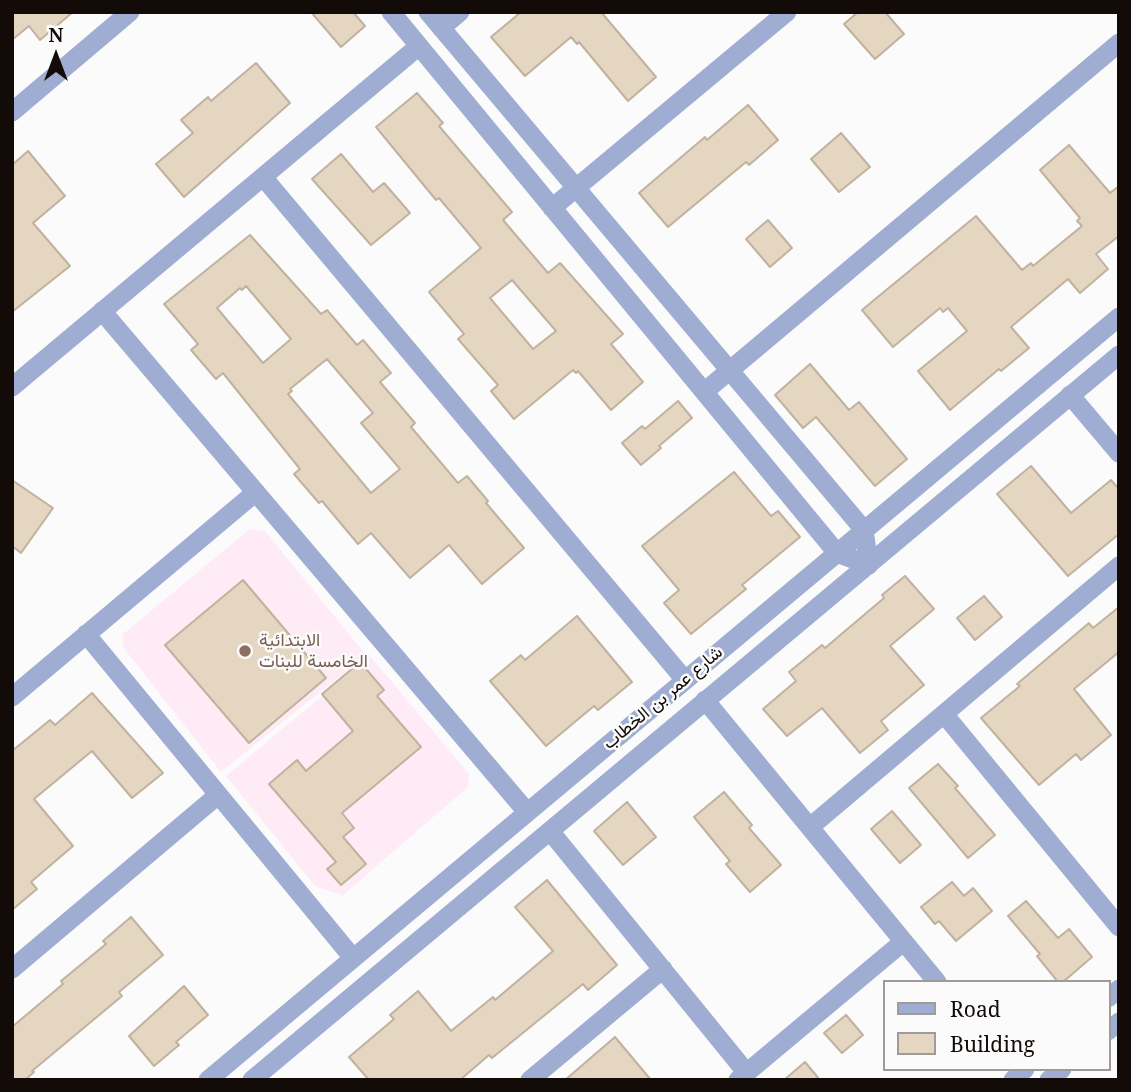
<!DOCTYPE html>
<meta charset="utf-8">
<style>
body{margin:0}
#map{position:relative;width:1131px;height:1092px;overflow:hidden;background:#fbfbfb;font-family:"Noto Serif",serif}
canvas{display:block}
.frame{position:absolute;inset:0;border:14px solid #130b07;pointer-events:none}
.legend{position:absolute;left:883px;top:980px;width:228px;height:91px;box-sizing:border-box;background:#fbfbfb;border:2px solid #9e9b99;margin:0;padding:9px 12px;list-style:none;font-size:21px;color:#130b07}
.legend li{display:flex;align-items:center;gap:14px;height:35px}
.legend b{width:35px;border:2px solid #9e9b99}
.north{position:absolute;left:21px;top:21px;width:70px;height:70px;-webkit-text-stroke:5px #fbfbfb;paint-order:stroke;rotate:0deg;font-size:19px;font-weight:700;line-height:28px;text-align:center;color:#130b07}
.north::after{content:'';display:block;margin:auto;width:24px;height:32px;background:#130b07;clip-path:polygon(50% 0,100% 100%,50% 72%,0 100%)}
</style>
<div id="map">
<canvas width="1131" height="1092"></canvas>
<div class="frame"></div>
<ul class="legend">
<li><b style="height:9px;background:#9fadd2"></b>Road</li>
<li><b style="height:19px;background:#e5d6c1"></b>Building</li>
</ul>
<div class="north">N</div>
</div>
<script>
const context = document.querySelector('canvas').getContext('2d');
context.lineJoin = 'round';
function fill(path, color) { context.fillStyle = color; context.fill(path, 'evenodd'); }
const poly = rows => new Path2D(rows.map(r => 'M' + r).join(''));
function strokePath(path, color, width, dash) { context.strokeStyle = color; context.lineWidth = width; context.lineCap = dash ? 'butt' : 'round'; context.setLineDash(dash || []); context.stroke(path); }
function drawText(font, color, halo, rows, align = 'center') {
  context.font = font + ' "Noto Serif",Vazirmatn,serif'; context.lineWidth = 5; context.setLineDash([]); context.textBaseline = 'middle'; context.strokeStyle = halo; context.fillStyle = color; for (const [text, x, y, turn = 0] of rows) {
    context.save(); context.translate(x, y); context.rotate((+turn || 0) * Math.PI / 180); context.textAlign = isNaN(turn) ? turn : align; if (halo) context.strokeText(text, 0, 0); context.fillText(text, 0, 0); context.restore();
  }
}
const education = poly([
 [250,529,265,531,366,655,221,772,123,647,123,634],
 [370,656,469,774,468,787,343,895,315,886,226,776]
]);
const building = poly([
 [12,12,73,12,40,40,29,26,12,40,12,12],
 [311,12,353,12,365,26,341,47,311,12],
 [521,12,601,12,656,77,628,101,579,42,577,44,571,37,525,76,491,37,521,12],
 [858,12,885,12,904,34,875,59,844,24,858,12],
 [256,63,290,103,184,197,156,164,193,133,181,120,208,97,211,101,256,63],
 [417,93,443,123,439,126,512,212,503,220,548,273,560,263,623,334,611,344,643,382,611,410,578,371,576,373,573,370,514,419,491,391,498,385,458,339,464,334,429,292,481,248,439,198,436,200,376,127,417,93],
 [512,280,556,331,533,349,490,298,512,280],
 [748,105,778,140,749,165,746,162,668,227,639,193,705,137,707,140,748,105],
 [841,133,870,167,839,192,811,159,841,133],
 [1069,145,1110,193,1119,186,1119,236,1096,254,1108,269,1080,293,1068,279,1011,327,1029,348,1001,371,999,369,950,410,918,371,967,331,948,308,943,312,940,308,893,347,862,310,976,216,1022,270,1031,263,1033,266,1082,226,1077,221,1080,218,1040,170,1069,145],
 [28,151,65,196,33,223,70,266,12,312,12,165,28,151],
 [341,154,373,192,384,183,410,213,371,245,312,179,341,154],
 [768,220,792,248,770,267,746,239,768,220],
 [250,235,321,314,327,310,357,345,363,340,391,373,380,382,415,423,411,427,458,483,467,476,488,501,486,503,524,548,482,584,449,545,410,578,371,533,358,544,322,501,319,503,294,474,300,469,223,373,216,379,191,350,198,344,164,304,250,235],
 [246,286,291,339,263,363,217,308,240,288,242,290,246,286],
 [327,359,373,413,361,423,400,469,371,493,288,394,292,391,290,389,327,359],
 [810,364,849,410,859,402,907,459,875,486,816,417,803,428,775,395,810,364],
 [678,401,692,418,659,446,661,448,641,465,622,443,642,426,645,429,678,401],
 [1031,466,1071,513,1111,480,1119,489,1119,534,1068,576,997,494,1031,466],
 [734,472,771,516,778,511,800,537,742,585,746,589,691,634,664,603,679,590,642,546,734,472],
 [12,480,53,508,21,553,12,546,12,480],
 [905,576,934,609,890,646,924,685,881,721,888,730,860,753,822,708,787,736,763,709,796,681,789,672,822,645,825,648,884,598,882,595,905,576],
 [243,580,326,678,249,743,165,645,243,580],
 [984,596,1002,617,975,640,957,618,984,596],
 [1119,607,1119,652,1074,689,1111,735,1081,760,1076,754,1039,785,981,718,1020,686,1017,684,1089,623,1093,628,1119,607],
 [577,616,632,682,598,710,594,706,546,746,490,681,521,655,525,660,577,616],
 [360,662,384,690,377,696,421,747,342,813,354,828,343,837,366,864,341,885,327,869,336,862,269,784,297,760,306,771,353,731,322,694,360,662],
 [92,693,163,773,132,798,92,751,34,799,73,846,31,882,37,889,12,910,12,751,50,720,55,725,92,693],
 [938,764,958,786,955,788,995,835,968,858,909,788,938,764],
 [724,792,752,825,749,828,781,865,750,892,726,864,730,861,694,817,724,792],
 [627,802,656,837,623,865,594,831,627,802],
 [892,811,921,845,900,863,871,829,892,811],
 [547,880,617,965,588,990,583,984,492,1058,489,1055,460,1080,369,1080,349,1057,394,1019,390,1015,418,991,451,1031,493,997,495,1000,553,951,515,907,547,880],
 [952,882,964,896,973,888,992,911,956,941,939,921,935,924,921,907,952,882],
 [1026,901,1058,938,1069,929,1092,957,1063,982,1058,982,1037,956,1040,954,1008,916,1026,901],
 [131,917,163,955,119,992,122,996,32,1071,34,1072,25,1080,12,1080,12,1027,63,984,61,981,106,944,103,941,131,917],
 [184,986,208,1015,176,1042,179,1045,154,1066,129,1036,184,986],
 [846,1015,863,1035,842,1053,824,1033,846,1015],
 [615,1037,651,1080,565,1080,615,1037],
 [805,1062,820,1080,784,1080,805,1062]
]);
const minor = poly([
 [391,12,837,553,869,565,864,530,428,12],
 [441,28,460,12],
 [12,112,130,12],
 [263,177,685,680],
 [552,208,787,12],
 [102,311,527,812],
 [12,387,419,46],
 [704,392,1119,43],
 [1070,395,1119,453],
 [86,634,353,958],
 [12,697,256,492],
 [705,700,937,982],
 [944,714,1119,927],
 [810,827,1119,566],
 [550,831,746,1072],
 [12,969,218,795],
 [1108,998,1119,989],
 [1108,1031,1119,1022],
 [208,1080,1119,317],
 [252,1080,1119,355],
 [530,1080,663,969],
 [738,1080,903,942],
 [1013,1080,1025,1069],
 [1049,1080,1062,1069]
]);
const markers = [
 [245,651,7,"#8d6e63"]
];
const educationNames = [
 ["الابتدائية",259,641],
 ["الخامسة للبنات",259,662]
];
const streetNames = [
 ["شارع عمر بن الخطاب",663,698,-40]
];
fill(education, '#feebf5');
fill(building, '#e5d6c1');
strokePath(building, '#c0b29e', 2);
strokePath(minor, '#9fadd2', 19);
for (const [x, y, r, color] of markers) { const dot = new Path2D(); dot.arc(x, y, r, 0, 2 * Math.PI); context.fillStyle = color; context.fill(dot); strokePath(dot, '#fbfbfb', 2.5); }
drawText('18px', '#785e54', '#fbfbfb', educationNames, 'left');
drawText('18px', '#130b07', '#fbfbfb', streetNames);
</script>
